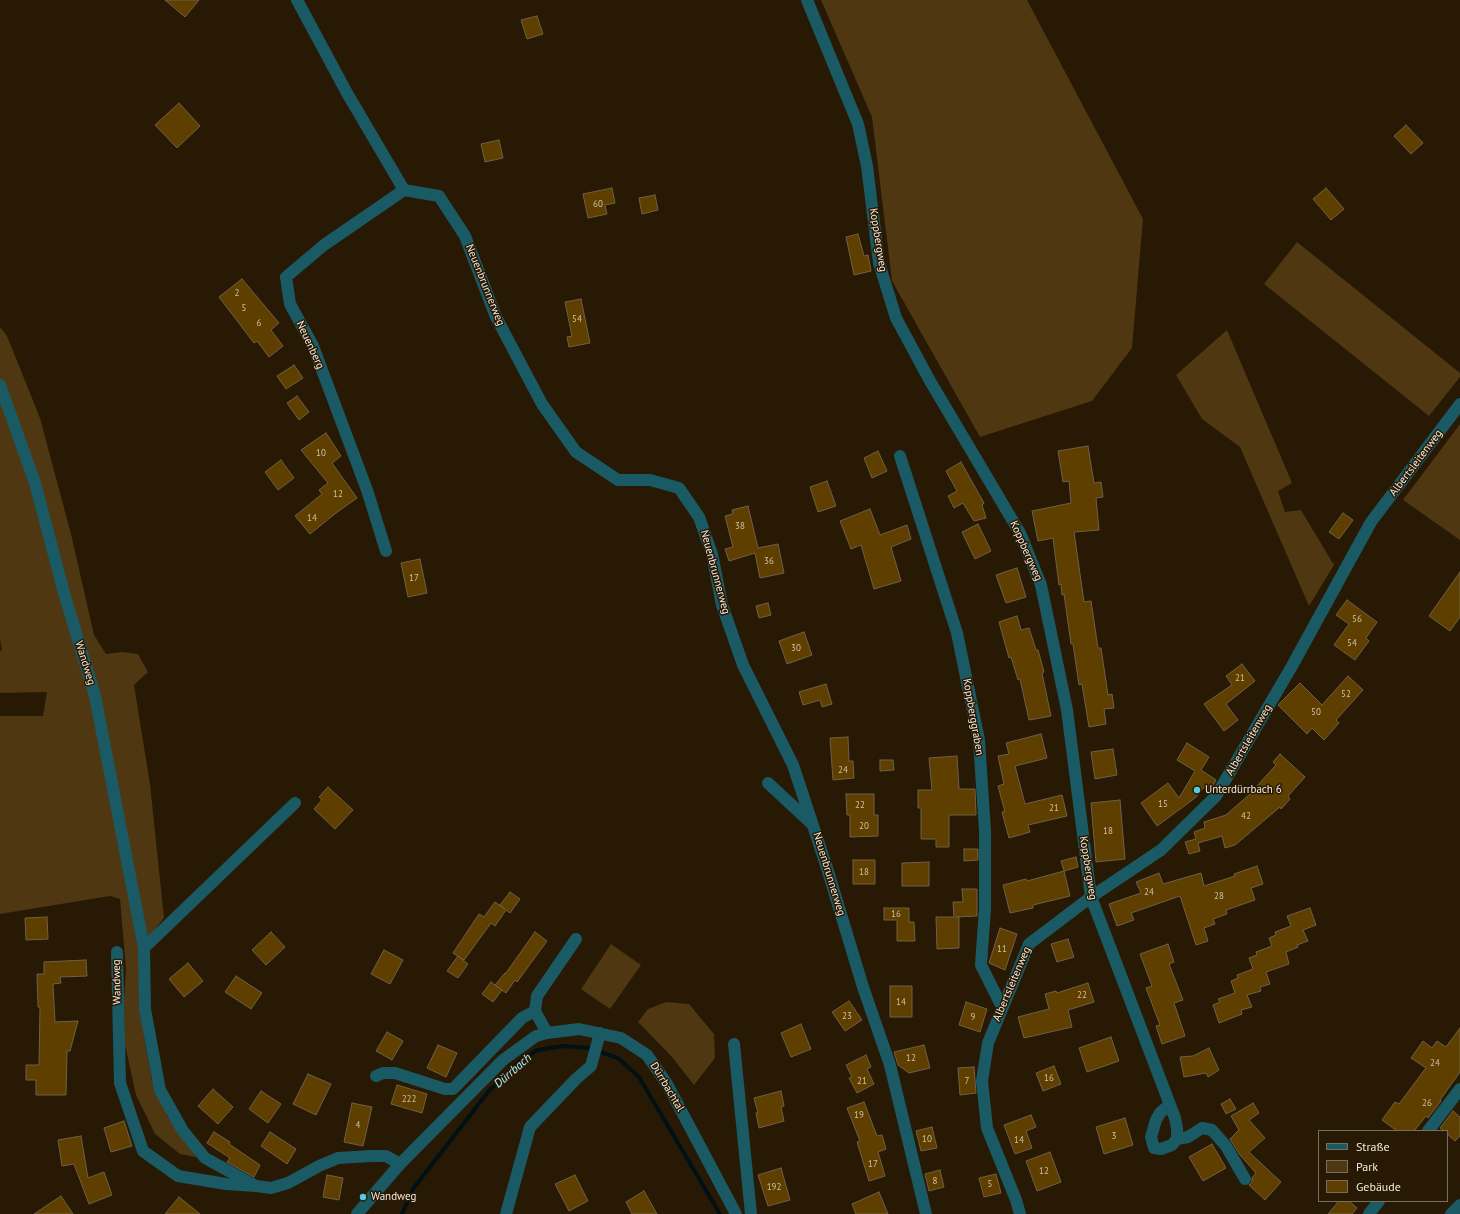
<!DOCTYPE html>
<meta charset="utf-8">
<style>
body{margin:0}
#map{position:relative;width:1460px;height:1214px;overflow:hidden;background:#271904;font-family:"PT Sans",sans-serif}
canvas{display:block}
.legend{position:absolute;left:1318px;top:1130px;width:130px;height:72px;box-sizing:border-box;background:#271904;border:1px solid #796d5b;margin:0;padding:5px 7px;list-style:none;font-size:12px;color:#f5ebde}
.legend li{display:flex;align-items:center;gap:8px;height:20px}
.legend b{width:20px;border:1px solid #796d5b}
</style>
<div id="map">
<canvas width="1460" height="1214"></canvas>
<ul class="legend">
<li><b style="height:5px;background:#1a5a64"></b>Straße</li>
<li><b style="height:11px;background:#4e3711"></b>Park</li>
<li><b style="height:11px;background:#5e3f00"></b>Gebäude</li>
</ul>
</div>
<script>
const context = document.querySelector('canvas').getContext('2d');
context.lineJoin = 'round';
function fill(path, color) { context.fillStyle = color; context.fill(path, 'evenodd'); }
const poly = rows => new Path2D(rows.map(r => 'M' + r).join(''));
function strokePath(path, color, width, dash) { context.strokeStyle = color; context.lineWidth = width; context.lineCap = dash ? 'butt' : 'round'; context.setLineDash(dash || []); context.stroke(path); }
function drawText(font, color, halo, rows, align = 'center') {
  context.font = font + ' "PT Sans",sans-serif'; context.lineWidth = 3; context.setLineDash([]); context.textBaseline = 'middle'; context.strokeStyle = halo; context.fillStyle = color; for (const [text, x, y, turn = 0] of rows) {
    context.save(); context.translate(x, y); context.rotate((+turn || 0) * Math.PI / 180); context.textAlign = isNaN(turn) ? turn : align; if (halo) context.strokeText(text, 0, 0); context.fillText(text, 0, 0); context.restore();
  }
}
const green = poly([
 [821,0,1027,0,1143,219,1132,348,1092,401,980,437,892,281,872,117],
 [1297,242,1460,373,1460,377,1429,416,1264,284],
 [0,327,7,336,40,418,71,534,94,635,106,654,122,652,138,654,148,672,134,685,150,784,164,918,139,949,145,1043,152,1080,168,1117,199,1155,195,1157,180,1154,155,1134,136,1095,125,1045,124,1001,126,970,120,899,110,896,0,914,0,716,43,716,47,692,0,693,0,651,2,650,0,639],
 [1227,330,1292,483,1278,491,1285,512,1301,510,1334,565,1309,606,1240,447,1202,419,1176,375],
 [1460,424,1460,540,1403,500],
 [611,944,641,965,610,1009,581,989],
 [666,1002,689,1004,714,1034,715,1058,694,1085,672,1057,638,1022,648,1009]
]);
const stream = poly([
 [402,1214,413,1189,488,1092,519,1062,537,1050,563,1046,588,1048,618,1058,639,1077,720,1214]
]);
const building = poly([
 [165,0,199,0,185,17,165,0],
 [537,16,543,34,527,39,521,20,537,16],
 [179,103,200,126,177,148,155,125,179,103],
 [1406,125,1423,143,1411,154,1394,136,1406,125],
 [499,140,503,158,485,162,481,144,499,140],
 [612,188,615,203,605,205,607,214,588,218,583,194,612,188],
 [1326,188,1344,209,1331,220,1313,199,1326,188],
 [655,195,658,210,642,214,639,198,655,195],
 [858,234,864,256,868,255,871,271,854,275,846,237,858,234],
 [242,279,279,323,271,330,283,346,269,357,257,341,254,343,219,297,242,279],
 [581,299,590,343,569,347,567,337,572,336,565,302,581,299],
 [294,365,303,378,286,389,277,376,294,365],
 [297,396,309,412,299,420,287,403,297,396],
 [326,433,341,456,332,463,357,498,336,513,310,534,295,516,322,494,319,490,328,483,301,450,326,433],
 [1088,446,1094,483,1101,482,1103,497,1096,498,1099,530,1074,532,1084,602,1091,601,1098,648,1101,648,1108,695,1112,694,1114,708,1104,709,1106,724,1089,727,1082,684,1079,685,1073,644,1071,644,1064,594,1062,595,1061,584,1059,585,1053,538,1038,541,1032,511,1071,503,1069,481,1063,482,1058,451,1088,446],
 [878,451,887,471,872,478,864,458,878,451],
 [281,460,294,478,278,490,265,472,281,460],
 [961,462,984,503,982,505,986,518,974,521,963,503,954,508,948,496,957,491,946,471,961,462],
 [827,481,836,506,818,512,810,487,827,481],
 [748,506,758,548,778,544,784,573,760,578,755,553,729,561,725,549,733,547,725,516,733,514,732,510,748,506],
 [870,509,880,535,907,525,911,539,891,547,901,581,874,589,861,545,851,549,840,521,870,509],
 [1343,513,1353,520,1339,539,1329,532,1343,513],
 [978,524,991,551,975,559,962,532,978,524],
 [420,559,427,593,408,597,401,563,420,559],
 [1017,568,1026,597,1006,603,996,575,1017,568],
 [1460,572,1460,617,1450,631,1429,616,1460,572],
 [1347,600,1377,622,1366,638,1369,641,1355,660,1334,645,1349,624,1336,615,1347,600],
 [768,603,771,615,759,618,756,606,768,603],
 [1017,616,1021,630,1029,628,1036,650,1038,650,1044,672,1042,673,1051,716,1029,720,1020,679,1018,680,1011,657,1009,658,999,622,1017,616],
 [804,632,812,655,787,664,779,641,804,632],
 [1242,664,1255,681,1226,704,1238,720,1224,731,1204,704,1232,685,1226,676,1242,664],
 [1348,676,1363,690,1336,720,1339,723,1324,740,1312,728,1307,734,1278,705,1300,683,1322,705,1348,676],
 [826,684,832,704,822,707,820,700,803,705,799,692,826,684],
 [1041,734,1047,758,1015,766,1025,804,1062,795,1067,816,1028,825,1030,832,1009,838,1002,812,1005,812,998,786,1004,784,998,756,1009,754,1006,743,1041,734],
 [848,737,849,761,853,761,854,778,833,780,830,738,848,737],
 [1187,743,1209,757,1201,770,1216,780,1210,791,1204,787,1195,798,1157,826,1141,803,1168,783,1179,798,1195,771,1177,760,1187,743],
 [1113,749,1117,775,1095,779,1091,752,1113,749],
 [1280,754,1305,777,1288,796,1290,799,1281,809,1280,807,1235,845,1225,848,1222,836,1198,843,1200,851,1189,854,1185,842,1196,839,1194,832,1205,828,1204,822,1226,815,1258,787,1257,786,1276,765,1273,762,1280,754],
 [957,756,959,789,975,789,976,815,949,815,949,847,936,847,936,839,921,839,921,808,918,808,918,790,932,790,929,758,957,756],
 [880,760,893,760,894,770,880,771,880,760],
 [328,787,353,810,335,829,314,809,322,800,319,797,328,787],
 [846,794,874,794,874,815,878,815,878,836,850,837,850,815,847,815,846,794],
 [1120,800,1125,859,1096,862,1091,803,1120,800],
 [964,849,978,849,978,860,964,861,964,849],
 [1076,857,1078,867,1064,871,1061,861,1076,857],
 [853,860,875,860,875,884,853,884,853,860],
 [929,862,929,886,902,886,902,863,929,862],
 [1257,866,1263,884,1251,888,1255,900,1226,910,1227,914,1213,919,1215,924,1204,928,1208,941,1196,945,1180,896,1131,913,1134,920,1117,926,1109,904,1141,893,1136,882,1159,873,1163,884,1201,873,1204,886,1235,876,1234,874,1257,866],
 [1064,871,1070,896,1033,905,1033,908,1010,913,1003,885,1026,879,1027,881,1064,871],
 [962,889,977,889,977,916,956,917,959,916,959,948,937,949,936,917,954,917,953,902,963,902,962,889],
 [510,892,520,899,510,913,506,910,495,926,491,923,464,960,453,953,479,914,484,917,495,902,505,909,500,905,510,892],
 [884,908,909,908,909,922,914,922,915,941,897,941,897,920,884,920,884,908],
 [1310,908,1316,925,1303,930,1308,941,1297,945,1298,947,1286,952,1289,964,1266,972,1270,984,1260,987,1261,991,1247,995,1252,1007,1241,1010,1242,1014,1219,1023,1213,1005,1220,1002,1218,999,1235,993,1231,981,1238,978,1237,975,1253,969,1249,958,1257,955,1256,952,1272,946,1269,938,1276,935,1275,932,1291,926,1287,916,1310,908],
 [47,917,48,939,26,940,25,918,47,917],
 [1000,928,1017,934,1005,970,989,963,1000,928],
 [271,932,285,947,266,965,252,950,271,932],
 [535,932,547,941,517,982,515,980,506,993,495,985,505,973,506,973,535,932],
 [1068,939,1074,957,1057,962,1051,944,1068,939],
 [1168,944,1174,962,1169,964,1183,1000,1174,1003,1185,1036,1162,1044,1156,1026,1160,1025,1146,988,1152,986,1140,954,1168,944],
 [384,950,403,960,390,984,371,974,384,950],
 [458,956,468,964,458,978,447,971,458,956],
 [86,960,87,976,60,977,61,983,53,984,55,1022,78,1021,70,1051,67,1051,66,1095,36,1095,36,1080,26,1080,26,1065,39,1065,40,1007,38,1007,37,974,44,974,44,962,86,960],
 [188,963,203,981,184,997,169,979,188,963],
 [236,976,262,993,251,1009,225,992,236,976],
 [491,982,502,990,493,1002,482,994,491,982],
 [1088,983,1094,1002,1068,1010,1072,1027,1024,1038,1018,1017,1049,1009,1045,994,1056,991,1057,993,1088,983],
 [890,986,912,986,912,1017,890,1017,890,986],
 [849,1001,862,1020,845,1031,832,1012,849,1001],
 [966,1002,987,1009,980,1032,959,1025,966,1002],
 [801,1024,811,1049,791,1057,781,1033,801,1024],
 [1460,1028,1460,1072,1440,1100,1441,1101,1428,1118,1426,1116,1414,1131,1397,1131,1382,1120,1395,1102,1399,1104,1426,1068,1411,1058,1423,1041,1432,1048,1437,1041,1446,1047,1460,1028],
 [387,1032,403,1041,392,1060,376,1051,387,1032],
 [1111,1037,1119,1061,1087,1072,1079,1048,1111,1037],
 [438,1045,457,1053,446,1077,427,1068,438,1045],
 [924,1045,930,1068,909,1073,898,1065,894,1052,924,1045],
 [1209,1048,1219,1070,1208,1077,1206,1073,1184,1077,1180,1057,1193,1056,1209,1048],
 [866,1055,871,1067,867,1069,874,1084,857,1093,849,1078,852,1077,846,1065,866,1055],
 [1054,1066,1061,1084,1043,1091,1036,1073,1054,1066],
 [974,1067,976,1093,960,1095,958,1068,974,1067],
 [308,1074,331,1084,316,1115,293,1104,308,1074],
 [397,1085,427,1094,422,1113,391,1104,397,1085],
 [213,1089,233,1107,218,1124,198,1106,213,1089],
 [261,1091,281,1104,268,1123,249,1109,261,1091],
 [781,1091,784,1106,781,1107,784,1121,759,1128,756,1113,758,1113,754,1098,781,1091],
 [1230,1099,1236,1109,1226,1114,1221,1104,1230,1099],
 [864,1102,877,1136,882,1135,886,1149,878,1152,885,1176,869,1181,857,1142,860,1141,847,1108,864,1102],
 [352,1103,372,1107,363,1146,344,1142,352,1103],
 [1253,1103,1259,1113,1249,1120,1265,1138,1249,1152,1281,1182,1265,1200,1249,1185,1252,1182,1252,1178,1256,1173,1240,1155,1230,1139,1239,1130,1231,1116,1253,1103],
 [1453,1111,1460,1117,1460,1136,1455,1141,1447,1134,1447,1131,1444,1131,1440,1128,1453,1111],
 [1031,1115,1036,1127,1026,1131,1032,1148,1015,1154,1004,1125,1031,1115],
 [1125,1118,1133,1145,1104,1154,1096,1127,1125,1118],
 [124,1121,132,1146,111,1152,104,1128,124,1121],
 [932,1127,937,1148,921,1151,916,1131,932,1127],
 [214,1132,230,1142,229,1144,260,1165,254,1177,227,1162,230,1158,207,1143,214,1132],
 [270,1132,296,1149,287,1164,261,1146,270,1132],
 [81,1136,88,1178,104,1172,112,1195,89,1204,74,1164,62,1166,58,1140,81,1136],
 [1212,1144,1226,1168,1203,1181,1189,1157,1212,1144],
 [1050,1152,1061,1182,1037,1191,1026,1161,1050,1152],
 [781,1168,790,1200,768,1206,758,1175,781,1168],
 [940,1170,944,1187,929,1191,925,1174,940,1170],
 [996,1174,1001,1193,984,1197,979,1178,996,1174],
 [327,1175,343,1178,339,1200,323,1197,327,1175],
 [575,1175,588,1201,569,1211,555,1184,575,1175],
 [644,1191,657,1214,632,1214,626,1202,644,1191],
 [879,1192,888,1214,856,1214,852,1204,879,1192],
 [61,1196,73,1214,34,1214,61,1196],
 [179,1197,200,1214,165,1214,179,1197],
 [1339,1201,1349,1201,1357,1208,1352,1214,1328,1214,1339,1201]
]);
const minor = poly([
 [297,0,347,93,404,190,439,196,465,236,496,317,542,404,576,452,618,480,650,480,679,488,699,517,712,554,722,605,743,665,793,765,827,868,863,987,890,1065,926,1214],
 [807,0,858,124,867,166,879,263,896,318,930,381,1020,533,1041,585,1067,710,1091,897,1175,1118,1177,1128,1177,1139,1172,1145,1161,1149,1154,1148,1151,1137,1156,1120,1160,1113,1169,1105],
 [0,385,35,483,64,593,95,696,144,948,145,1009,160,1090,183,1131,205,1158,256,1186],
 [900,456,957,633,979,740,985,831,985,908,981,965,1002,1007],
 [386,551,367,490,313,346,290,304,286,277,324,245,404,190],
 [768,783,811,823],
 [144,948,295,803],
 [117,952,120,1083,143,1151,178,1176,226,1184,256,1186,271,1188,288,1183,319,1166,338,1158,371,1156,386,1156,400,1164],
 [535,1011,547,1033],
 [734,1044,751,1214],
 [376,1076,383,1073,395,1073,445,1089,453,1089,522,1018,535,1011,537,996,576,939],
 [1428,1131,1460,1089],
 [1177,1139,1188,1137,1202,1128,1212,1130,1226,1146,1245,1179],
 [357,1214,400,1164,503,1060,536,1036,547,1033,579,1029,621,1038,647,1055,667,1084,736,1214],
 [506,1214,530,1127,576,1079,591,1066,600,1033],
 [1020,1214,1016,1200,987,1128,982,1081,988,1043,1029,944,1091,897,1161,850,1216,796,1292,666,1371,522,1460,404],
 [1369,1214,1379,1201],
 [1451,1214,1460,1205]
]);
const markers = [
 [1197,790,4,"#54cadd"],
 [363,1197,4,"#54cadd"]
];
const numberNames = [
 ["60",598,204],
 ["2",237,293],
 ["5",244,308],
 ["54",577,319],
 ["6",259,323],
 ["10",321,453],
 ["12",338,494],
 ["14",312,518],
 ["38",740,526],
 ["36",769,561],
 ["17",414,578],
 ["56",1357,619],
 ["54",1352,643],
 ["30",796,648],
 ["21",1240,678],
 ["52",1346,694],
 ["50",1316,712],
 ["24",843,770],
 ["15",1163,804],
 ["22",860,805],
 ["21",1054,808],
 ["42",1246,816],
 ["20",864,826],
 ["18",1108,831],
 ["18",864,872],
 ["24",1149,892],
 ["28",1219,896],
 ["16",896,914],
 ["11",1002,949],
 ["22",1082,995],
 ["14",901,1002],
 ["23",847,1016],
 ["9",973,1017],
 ["12",911,1058],
 ["24",1435,1063],
 ["16",1049,1078],
 ["21",862,1081],
 ["7",967,1081],
 ["222",409,1099],
 ["26",1427,1103],
 ["19",859,1115],
 ["4",358,1125],
 ["3",1114,1136],
 ["10",927,1139],
 ["14",1019,1140],
 ["17",873,1164],
 ["12",1044,1171],
 ["8",935,1181],
 ["5",990,1184],
 ["192",774,1187]
];
const streetNames = [
 ["Koppbergweg",878,240,81],
 ["Neuenbrunnerweg",485,285,68],
 ["Neuenberg",310,345,65],
 ["Albertsleitenweg",1416,463,-53],
 ["Koppbergweg",1026,551,66],
 ["Neuenbrunnerweg",715,572,75],
 ["Wandweg",85,663,73],
 ["Koppberggraben",973,717,80],
 ["Albertsleitenweg",1249,740,-60],
 ["Koppbergweg",1088,868,81],
 ["Neuenbrunnerweg",829,874,73],
 ["Wandweg",117,982,-91],
 ["Albertsleitenweg",1012,984,-67],
 ["Dürrbachtal",667,1087,59]
];
const poiNames = [
 ["Unterdürrbach 6",1205,790],
 ["Wandweg",371,1197]
];
const waterNames = [
 ["Dürrbach",513,1071,-41]
];
fill(green, '#4e3711');
strokePath(stream, '#001115', 4);
fill(building, '#5e3f00');
strokePath(building, '#706048', 1);
strokePath(minor, '#1a5a64', 12);
for (const [x, y, r, color] of markers) { const dot = new Path2D(); dot.arc(x, y, r, 0, 2 * Math.PI); context.fillStyle = color; context.fill(dot); strokePath(dot, '#271904', 1.5); }
drawText('9px', '#cfc0a6', null, numberNames);
drawText('11px', '#f5ebde', '#271904', streetNames);
drawText('11px', '#f5ebde', '#271904', poiNames, 'left');
drawText('italic 12px', '#adeffb', '#271904', waterNames);
</script>
